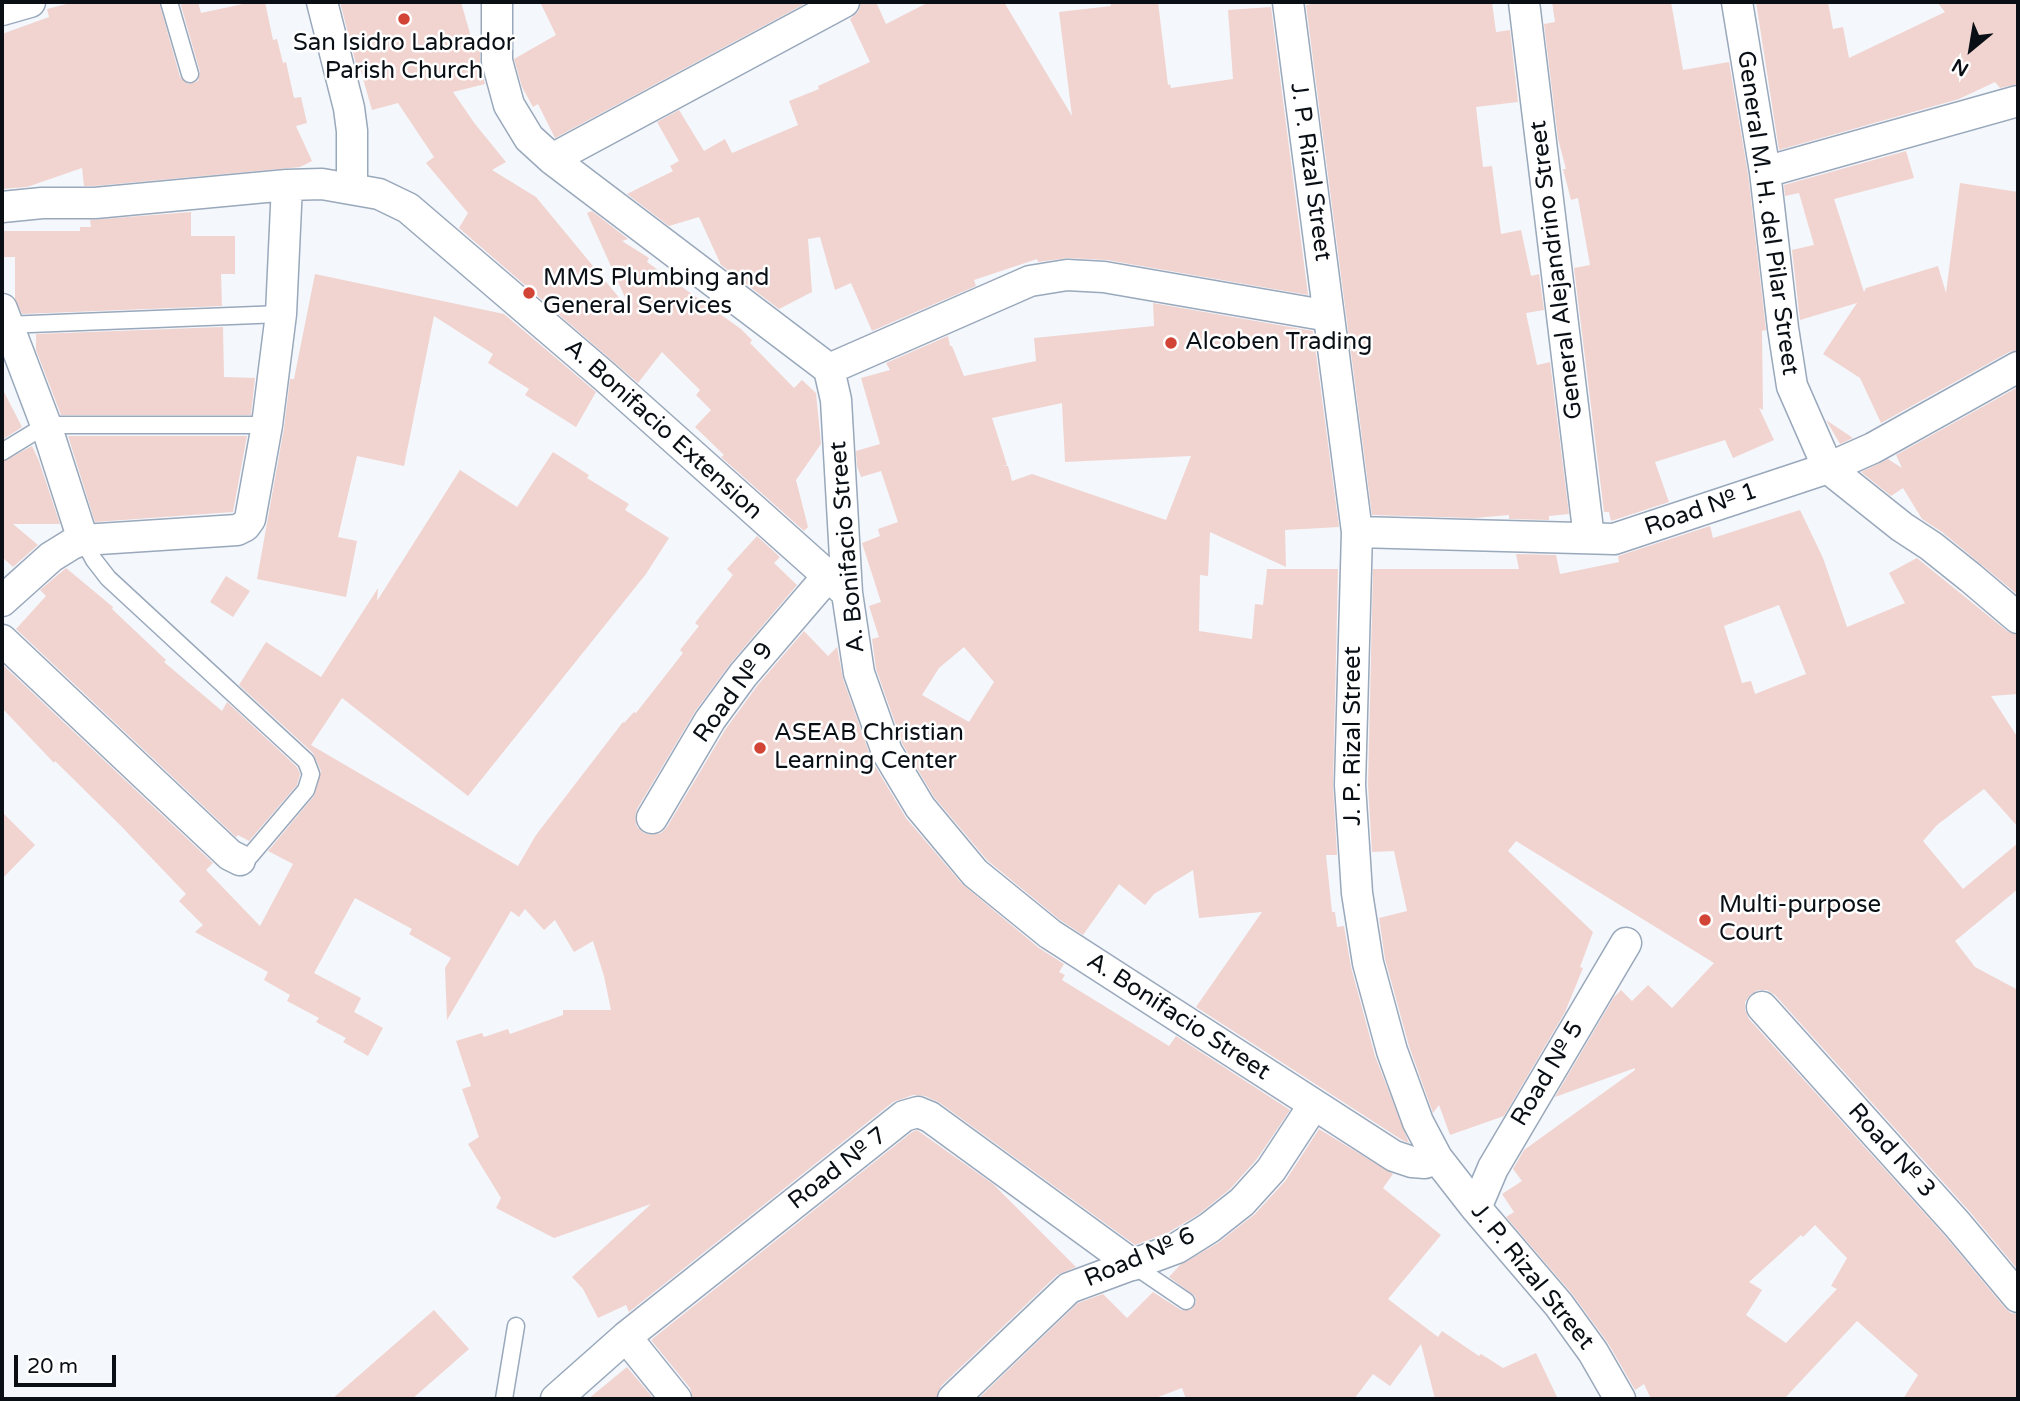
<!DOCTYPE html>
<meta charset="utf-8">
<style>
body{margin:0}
#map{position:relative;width:2020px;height:1401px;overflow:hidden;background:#f4f7fc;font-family:"Varela Round",sans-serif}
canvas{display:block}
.frame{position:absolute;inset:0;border:4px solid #090f15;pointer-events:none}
.north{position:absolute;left:1936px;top:14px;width:70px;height:70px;-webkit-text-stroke:5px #fff;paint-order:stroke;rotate:210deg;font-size:19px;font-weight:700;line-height:28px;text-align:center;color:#090f15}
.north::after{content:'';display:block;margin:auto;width:24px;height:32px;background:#090f15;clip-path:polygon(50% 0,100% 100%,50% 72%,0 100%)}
.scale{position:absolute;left:14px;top:1355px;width:102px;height:32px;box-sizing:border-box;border:4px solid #090f15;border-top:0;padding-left:9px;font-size:21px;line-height:24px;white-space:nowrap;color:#090f15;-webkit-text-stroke:5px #fff;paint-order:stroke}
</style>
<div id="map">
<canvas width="2020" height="1401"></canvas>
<div class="frame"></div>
<div class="north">N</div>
<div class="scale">20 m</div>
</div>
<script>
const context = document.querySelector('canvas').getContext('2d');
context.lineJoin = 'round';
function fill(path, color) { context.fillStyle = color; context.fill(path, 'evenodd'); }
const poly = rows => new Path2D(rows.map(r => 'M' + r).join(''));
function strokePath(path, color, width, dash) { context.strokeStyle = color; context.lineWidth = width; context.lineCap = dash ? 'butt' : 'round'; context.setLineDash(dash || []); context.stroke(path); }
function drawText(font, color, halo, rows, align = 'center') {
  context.font = font + ' "Varela Round",sans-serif'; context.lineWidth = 5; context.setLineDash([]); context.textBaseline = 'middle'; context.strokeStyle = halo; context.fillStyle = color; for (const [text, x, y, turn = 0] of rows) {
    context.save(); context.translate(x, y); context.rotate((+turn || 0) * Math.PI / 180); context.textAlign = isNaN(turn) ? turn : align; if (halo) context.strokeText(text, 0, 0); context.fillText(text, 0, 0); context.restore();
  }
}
const building = poly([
 [74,2,159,2,180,77,188,84,198,81,200,72,180,2,198,2,201,13,252,2,265,2,273,40,277,39,283,63,286,62,294,98,301,97,307,123,296,126,312,161,300,167,94,186,84,186,82,168,27,187,2,189,2,34,49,17,47,9],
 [340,2,461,2,473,44,479,42,480,44,480,65,485,84,453,92,475,124,506,162,492,170,536,197,626,306,628,304,587,213,592,211,628,239,622,241,649,258,647,262,741,329,752,340,750,343,794,388,802,380,816,393,821,444,796,480,808,527,804,531,721,457,724,455,695,427,711,410,696,395,700,390,662,352,638,383,459,228,468,213,426,163,434,157,398,103,372,110,360,68,357,68],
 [540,2,808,2,555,138,538,104,533,107,522,87,514,59,556,35],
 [861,2,876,2,886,24,929,2,1004,2,1072,116,1059,12,1111,6,1110,2,1158,2,1168,85,1170,84,1171,88,1233,79,1228,10,1271,7,1308,295,1107,260,1068,258,1038,262,1037,259,974,280,976,286,872,331,851,283,835,290,820,237,808,239,812,292,779,309,721,265,699,217,669,226,627,194,673,171,670,166,679,161,657,122,679,110,704,151,725,139,732,153,798,125,789,101,819,89,818,86,870,62,850,19,858,12],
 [1312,2,1492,2,1496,32,1510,30,1518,102,1476,107,1483,167,1492,166,1501,234,1521,230,1531,276,1539,274,1544,310,1526,313,1537,365,1550,362,1569,514,1549,516,1549,520,1509,519,1509,515,1474,518,1372,515,1306,5,1312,4],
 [1552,2,1671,2,1683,70,1729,62,1748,174,1766,330,1762,331,1763,410,1759,408,1774,440,1733,458,1725,440,1655,462,1669,502,1611,521,1609,512,1604,512,1574,268,1590,265,1578,198,1571,200,1563,169,1566,169,1558,139,1544,24,1555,22],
 [1756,2,1828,2,1833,29,1843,27,1849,58,1945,12,1937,2,2018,2,2018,84,2000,88,1995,82,1959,99,1779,150],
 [1906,151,1914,178,1834,199,1864,292,1866,288,1938,266,1946,293,1960,183,2018,192,2018,350,2009,352,1881,423,1860,378,1823,354,1857,303,1800,320,1792,250,1814,245,1799,193,1785,196,1784,185],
 [191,212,191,236,235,236,235,274,221,274,222,306,22,314,15,299,15,257,2,257,2,231,80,231,80,227,91,227,90,220],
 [315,274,504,314,596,392,576,427,525,395,529,389,488,363,493,354,434,316,404,466,357,456,338,537,357,541,346,597,257,579,284,428,290,379,294,379],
 [1153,303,1313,331,1339,527,1285,530,1286,567,1210,532,1208,576,1200,575,1199,631,1252,639,1255,604,1263,605,1267,569,1338,569,1333,785,1337,855,1326,855,1332,912,1335,912,1337,927,1344,926,1351,967,1375,1056,1409,1143,1402,1140,1196,1007,1262,912,1199,918,1193,870,1154,894,1145,905,1119,884,1083,935,1060,920,987,860,934,797,903,745,876,669,872,639,879,637,869,606,881,602,862,543,880,536,878,529,898,522,881,471,861,477,857,466,856,451,880,444,861,378,890,370,886,363,948,336,950,346,952,346,964,376,1036,361,1034,338,1154,326],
 [1062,403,1065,462,1191,456,1166,520,1032,474,1012,481,1008,466,1003,465,1007,465,992,418],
 [964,647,994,682,969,722,922,695,939,668],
 [223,327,224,377,255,378,251,415,61,415,36,350,36,334],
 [2018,387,2018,595,1942,532,1922,519,1903,488,1891,496,1861,472,1888,459,1902,468,1896,455],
 [2,388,22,427,2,440],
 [1826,420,1853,438,1840,444],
 [68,436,247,436,233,512,95,522],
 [32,446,39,461,60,524,13,524,38,545,13,567,2,557,2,462],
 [553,452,589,475,587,478,629,504,625,510,669,538,646,574,468,796,342,698,311,745,518,866,536,835,623,722,624,723,634,712,636,713,683,653,680,650,699,626,695,623,733,575,727,569,757,536,780,557,774,563,797,585,730,664,696,710,637,809,635,818,637,827,644,833,652,835,661,833,667,827,725,730,757,686,804,631,828,656,837,647,843,679,872,761,906,818,962,884,1039,948,1064,964,1059,972,1065,975,1062,980,1169,1046,1176,1036,1290,1110,1257,1159,1230,1189,1199,1214,1169,1232,1135,1245,940,1103,925,1096,913,1095,893,1102,629,1312,626,1305,598,1318,583,1289,572,1277,651,1204,554,1238,496,1208,501,1198,468,1144,479,1137,462,1089,471,1086,456,1041,482,1033,484,1037,508,1029,510,1034,563,1015,563,1010,611,1010,604,976,593,941,574,952,555,920,544,930,525,909,519,917,511,911,447,1020,445,968,451,958,409,934,412,929,355,898,314,973,361,998,354,1012,383,1028,368,1056,343,1042,346,1038,316,1022,319,1018,287,1001,290,995,264,980,268,972,195,932,203,925,179,901,186,894,121,826,55,761,54,763,2,708,2,664,213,863,206,870,260,926,293,864,268,851,314,796,321,771,313,753,239,685,266,642,321,677,378,588,377,601,460,470,517,507],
 [1800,510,1823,558,1847,627,1905,603,1889,573,1917,558,2007,631,2018,635,2018,694,1991,696,2018,738,2018,827,1984,789,1937,825,1923,841,1963,889,2018,843,2018,889,1955,941,1975,967,2018,990,2018,1270,1970,1212,1775,995,1767,990,1758,990,1750,995,1745,1002,1745,1010,1749,1019,1944,1235,2005,1308,2011,1313,2018,1314,2018,1399,1903,1399,1918,1375,1857,1321,1784,1399,1651,1399,1644,1384,1635,1390,1608,1343,1573,1295,1506,1217,1514,1212,1502,1194,1522,1181,1513,1169,1524,1150,1635,1070,1635,1068,1555,1097,1614,997,1621,990,1632,1001,1648,985,1672,1008,1714,963,1516,841,1508,851,1593,932,1580,967,1583,968,1565,1012,1504,1116,1450,1135,1439,1105,1433,1113,1409,1046,1385,959,1379,918,1407,911,1394,851,1372,852,1368,785,1373,569,1519,569,1516,554,1556,555,1560,574,1619,562,1618,556,1710,526,1713,538],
 [1779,605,1806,674,1755,694,1751,681,1742,683,1724,626],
 [1815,1225,1847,1258,1831,1286,1837,1289,1786,1343,1746,1315,1762,1290,1749,1282,1801,1235,1803,1237],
 [66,568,113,607,112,609,166,660,164,662,222,711,227,702,297,767,300,774,297,785,249,841,238,835,236,837,16,629,46,596,40,590],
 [226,576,250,591,233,617,210,602],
 [2,812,35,845,2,879],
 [1319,1129,1393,1174,1383,1188,1441,1235,1388,1299,1438,1337,1442,1331,1479,1356,1481,1354,1503,1368,1536,1353,1558,1399,1435,1399,1421,1344,1390,1386,1373,1374,1354,1399,1186,1399,1182,1388,1153,1399,978,1399,1078,1303,1103,1294,1127,1318,1153,1292,1181,1310,1191,1310,1196,1302,1195,1296,1169,1277,1180,1265,1218,1243,1255,1214,1286,1180],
 [917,1130,993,1184,1076,1267,1057,1275,941,1386,936,1399,693,1399,690,1388,651,1340,912,1132],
 [434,1310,469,1349,412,1399,332,1399],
 [627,1367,654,1399,588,1399]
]);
const lane = poly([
 [169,2,190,74],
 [5,325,281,314],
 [2,452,46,425,267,425],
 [83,540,94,560,108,578,306,761,311,774,306,790,250,856,240,860],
 [1133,1265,1186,1301],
 [504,1399,516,1326]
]);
const street = poly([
 [322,2,349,108,352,131,352,188],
 [497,2,497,61,509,105,529,138,552,159,829,369,836,400,847,593,859,673,887,752,920,807,975,873,1050,934,1394,1156,1412,1162,1425,1163,1437,1158],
 [1288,2,1357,532,1350,785,1357,893,1368,963,1392,1051,1418,1122,1437,1158,1476,1208,1559,1305,1593,1352,1620,1399],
 [1524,2,1589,538],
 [1737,2,1765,172,1783,328,1792,386,1828,468,1902,527,1931,546,1971,578,2018,618],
 [2,10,30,2],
 [552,159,844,2],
 [1765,172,2018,101],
 [2,207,42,203,95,203,287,185,322,184,379,194,408,208,603,375,847,593],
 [2,309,46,425,83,540],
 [829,369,1030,281,1067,275,1104,277,1329,316],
 [1357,532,1614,539,1828,468,1873,448,2018,367],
 [2,601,51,557,72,544,83,540,237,530,245,526,250,519,267,425,281,314,287,185],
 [2,640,230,855,240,860],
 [652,818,710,720,743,675,827,577],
 [1762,1007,1957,1224,2018,1297],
 [1476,1208,1493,1168,1626,943],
 [626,1337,676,1399],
 [556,1399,626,1337,904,1116,918,1112,930,1117,1133,1265],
 [953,1399,1069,1288,1177,1248,1209,1228,1242,1202,1271,1170,1313,1106]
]);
const markers = [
 [404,19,7,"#d14436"],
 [529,293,7,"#d14436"],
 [1171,343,7,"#d14436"],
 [760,748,7,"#d14436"],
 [1705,920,7,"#d14436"]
];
const poiNames = [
 ["San Isidro Labrador",404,44,"center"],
 ["Parish Church",404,72,"center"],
 ["MMS Plumbing and",543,279],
 ["General Services",543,307],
 ["Alcoben Trading",1185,343],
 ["ASEAB Christian",774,734],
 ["Learning Center",774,762],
 ["Multi-purpose",1719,906],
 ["Court",1719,934]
];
const streetNames = [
 ["J. P. Rizal Street",1310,172,82],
 ["General M. H. del Pilar Street",1767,213,82],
 ["General Alejandrino Street",1557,270,-97],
 ["A. Bonifacio Extension",663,430,42],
 ["Road № 1",1701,510,-19],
 ["A. Bonifacio Street",848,547,-95],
 ["Road № 9",734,693,-54],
 ["J. P. Rizal Street",1354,736,-90],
 ["A. Bonifacio Street",1178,1017,33],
 ["Road № 5",1548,1074,-59],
 ["Road № 3",1891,1151,48],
 ["Road № 7",838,1169,-38],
 ["Road № 6",1140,1258,-23],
 ["J. P. Rizal Street",1532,1277,51]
];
fill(building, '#f1d4cf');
strokePath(lane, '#99a8bb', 19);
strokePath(street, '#99a8bb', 33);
strokePath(lane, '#fff', 16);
strokePath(street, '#fff', 30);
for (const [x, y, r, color] of markers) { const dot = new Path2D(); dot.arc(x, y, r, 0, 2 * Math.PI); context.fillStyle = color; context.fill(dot); strokePath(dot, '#fff', 2.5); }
drawText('24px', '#090f15', '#fff', poiNames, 'left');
drawText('24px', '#090f15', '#fff', streetNames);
</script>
